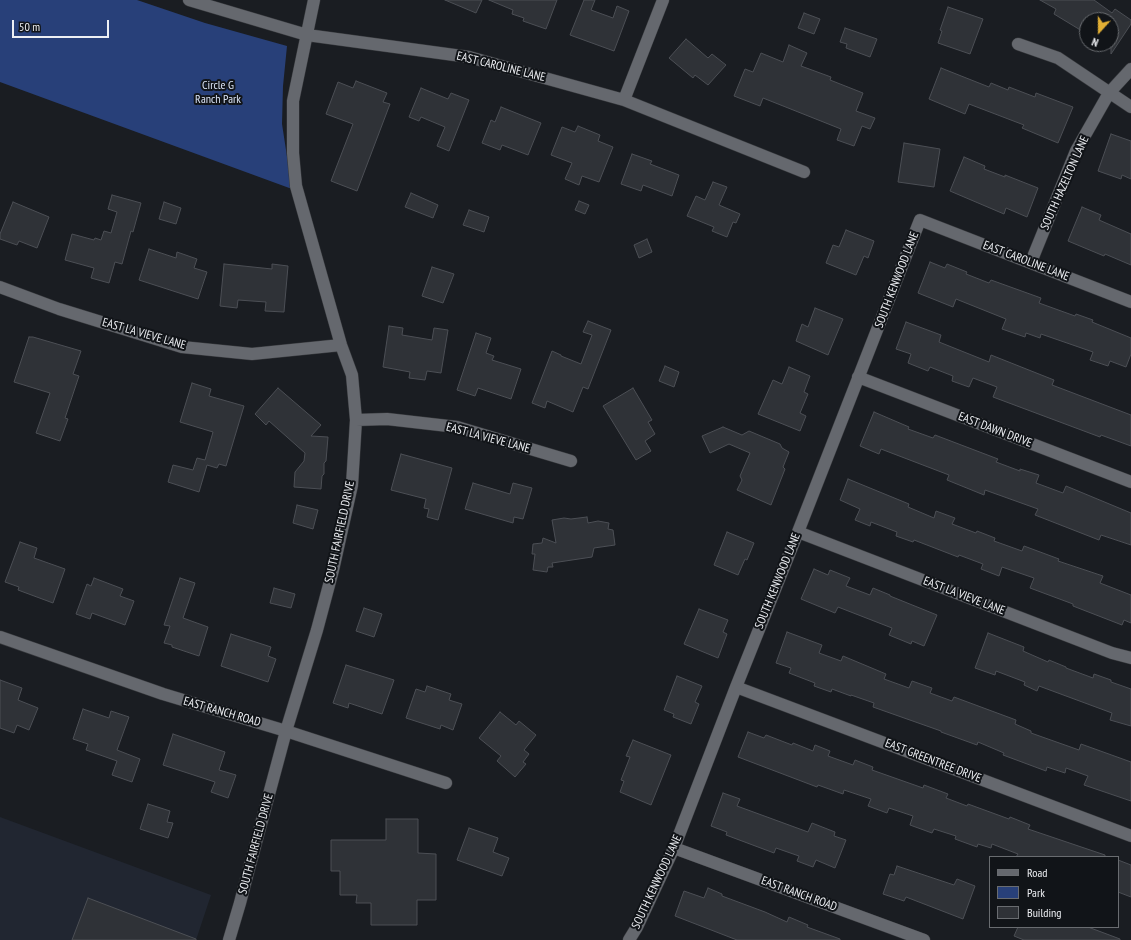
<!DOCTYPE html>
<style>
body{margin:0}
#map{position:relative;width:1131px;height:940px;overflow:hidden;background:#1a1d22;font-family:"PT Sans Narrow",sans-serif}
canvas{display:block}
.legend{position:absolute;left:989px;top:856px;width:130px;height:72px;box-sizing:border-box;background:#111418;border:1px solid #696c70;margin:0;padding:5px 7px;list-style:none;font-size:12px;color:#edeff3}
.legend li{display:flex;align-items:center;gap:8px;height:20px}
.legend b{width:20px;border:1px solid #696c70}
.north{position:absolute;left:1079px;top:12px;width:40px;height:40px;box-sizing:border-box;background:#111418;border:1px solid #696c70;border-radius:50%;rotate:201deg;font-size:11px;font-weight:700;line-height:16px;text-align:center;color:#edeff3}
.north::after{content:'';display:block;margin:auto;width:14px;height:18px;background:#e2af34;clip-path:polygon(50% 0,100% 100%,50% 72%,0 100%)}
.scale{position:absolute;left:12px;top:20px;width:97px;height:18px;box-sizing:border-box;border:2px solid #edeff3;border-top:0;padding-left:5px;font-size:12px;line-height:14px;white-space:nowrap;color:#edeff3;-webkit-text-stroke:3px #111418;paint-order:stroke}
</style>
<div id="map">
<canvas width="1131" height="940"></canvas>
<ul class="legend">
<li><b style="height:5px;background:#65686e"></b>Road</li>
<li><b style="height:11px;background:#284079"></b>Park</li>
<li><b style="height:11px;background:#2f3237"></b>Building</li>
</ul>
<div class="north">N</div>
<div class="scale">50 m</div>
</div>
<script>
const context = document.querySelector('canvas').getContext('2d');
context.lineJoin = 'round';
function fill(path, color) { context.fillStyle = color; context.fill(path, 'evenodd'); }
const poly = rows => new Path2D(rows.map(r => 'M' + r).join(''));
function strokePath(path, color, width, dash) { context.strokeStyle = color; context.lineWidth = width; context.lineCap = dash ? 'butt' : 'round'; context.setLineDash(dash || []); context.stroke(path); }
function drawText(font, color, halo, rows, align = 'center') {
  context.font = font + ' "PT Sans Narrow",sans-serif'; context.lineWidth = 4; context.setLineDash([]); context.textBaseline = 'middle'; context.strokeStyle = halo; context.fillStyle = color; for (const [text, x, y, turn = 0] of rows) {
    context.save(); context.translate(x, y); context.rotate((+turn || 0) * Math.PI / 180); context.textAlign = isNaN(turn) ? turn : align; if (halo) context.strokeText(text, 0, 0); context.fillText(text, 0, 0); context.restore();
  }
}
const built = poly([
 [0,817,211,895,196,940,0,940]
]);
const green = poly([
 [0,0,137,0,205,23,287,46,283,86,282,124,292,189,0,82]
]);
const building = poly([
 [445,0,482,0,476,13,445,0],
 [489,0,557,0,546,29,523,21,524,18,512,14,513,10,489,0],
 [584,0,595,0,591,10,613,18,617,6,629,11,614,51,570,35,584,0],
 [1040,0,1094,0,1112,13,1115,9,1131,20,1131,24,1111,54,1111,20,1087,20,1087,34,1054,14,1056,9,1040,0],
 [948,7,983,19,970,54,938,43,942,31,940,30,948,7],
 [804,13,820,19,814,34,798,28,804,13],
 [845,28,877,39,870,57,846,48,847,44,840,42,845,28],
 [686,39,708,58,712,54,726,65,708,85,695,75,693,78,669,58,686,39],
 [789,45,807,53,801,66,831,77,830,80,863,93,856,111,875,118,870,129,862,126,854,146,837,140,841,129,763,98,760,106,734,96,745,69,753,72,761,53,783,62,789,45],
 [941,68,989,87,991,83,1008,90,1009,87,1035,97,1036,93,1073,107,1058,143,1022,128,1024,125,969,104,965,114,929,99,941,68],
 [356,81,387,93,383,102,390,104,357,191,331,181,353,124,326,114,338,82,353,88,356,81],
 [421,88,448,99,451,93,469,100,449,151,437,146,445,127,421,117,419,121,409,117,421,88],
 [501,107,541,123,528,155,502,145,500,150,482,143,491,120,495,122,501,107],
 [578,126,600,135,598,141,613,147,599,182,582,176,579,185,565,179,572,163,551,155,562,127,575,132,578,126],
 [1111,134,1131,141,1131,179,1122,175,1121,179,1098,171,1111,134],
 [904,143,940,149,934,187,898,182,904,143],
 [632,154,652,161,650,164,679,175,672,196,643,185,641,191,621,184,632,154],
 [964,157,985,166,984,169,1005,177,1005,175,1038,188,1027,217,1006,208,1004,214,950,191,964,157],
 [713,182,727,187,719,205,740,214,736,223,733,222,727,237,712,231,714,227,687,216,696,196,705,200,713,182],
 [411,193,438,205,433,218,405,207,411,193],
 [112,195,141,203,133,232,131,231,122,264,115,262,109,283,91,278,94,268,65,260,72,234,94,240,95,238,101,240,104,231,111,233,117,212,108,209,112,195],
 [579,201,589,205,585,214,575,210,579,201],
 [13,202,49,217,37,248,19,241,17,245,0,239,0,234,13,202],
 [164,202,181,208,176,224,159,219,164,202],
 [1082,207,1101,215,1099,220,1131,234,1131,265,1105,254,1104,256,1068,241,1082,207],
 [469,210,489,217,484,232,463,225,469,210],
 [846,230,874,241,868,258,864,256,856,275,826,263,833,245,839,247,846,230],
 [647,239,652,252,639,258,634,245,647,239],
 [149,249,176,258,177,252,197,259,194,268,207,272,198,299,139,280,149,249],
 [930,262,945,268,947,264,967,272,966,274,989,283,991,280,1041,298,1039,303,1075,316,1076,314,1093,320,1092,322,1131,338,1131,354,1126,367,1110,361,1108,366,1090,360,1093,352,1041,334,1040,338,1026,333,1025,337,1002,329,1006,319,956,299,953,307,918,293,930,262],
 [224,264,272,269,272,264,288,266,284,312,265,311,266,302,238,300,237,308,220,306,224,264],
 [432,267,454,274,443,303,422,296,432,267],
 [815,308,843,319,828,355,796,341,802,324,808,327,815,308],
 [588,321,611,330,588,389,583,387,573,412,547,401,545,408,532,403,552,351,561,355,561,356,581,364,592,335,583,332,588,321],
 [906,322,941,335,939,342,989,362,991,355,1054,380,1052,385,1131,415,1131,446,1101,435,1100,437,993,397,997,387,973,378,969,387,952,381,953,376,930,367,928,371,908,363,911,354,896,349,906,322],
 [389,326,403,328,402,335,432,340,434,328,448,330,441,373,427,371,425,380,409,378,410,372,383,367,389,326],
 [476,333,491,338,486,353,494,356,492,360,521,369,511,399,478,388,475,396,457,390,476,333],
 [29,337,33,337,81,351,73,374,79,376,65,418,68,419,60,441,36,433,50,393,14,382,29,337],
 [665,366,679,372,674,387,659,381,665,366],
 [789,367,810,376,804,392,808,394,800,413,806,416,800,431,758,414,773,380,782,384,789,367],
 [192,383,211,389,209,396,244,406,226,466,219,464,217,468,207,465,199,492,168,482,173,465,193,470,197,458,205,460,213,432,180,422,192,383],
 [278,388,321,425,311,436,328,437,326,461,324,463,324,474,322,476,321,489,294,487,295,472,304,461,305,453,269,421,266,425,255,414,278,388],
 [633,388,652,420,648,422,655,434,645,441,651,451,636,460,603,406,633,388],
 [874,412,909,427,908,429,933,438,935,435,998,459,996,462,1020,471,1020,469,1039,475,1036,483,1063,493,1066,486,1131,513,1131,545,1101,535,1099,540,1035,515,1038,509,985,490,984,495,947,480,949,475,881,449,879,454,860,446,874,412],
 [723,427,742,435,749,431,780,444,782,448,789,452,783,467,785,469,771,505,737,490,742,480,740,476,750,453,729,444,710,453,702,436,723,427],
 [401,454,452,468,438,520,427,517,429,509,424,508,426,499,391,490,401,454],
 [848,479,909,504,908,507,934,518,936,511,955,518,952,524,976,533,977,531,995,538,994,541,1022,551,1024,546,1059,559,1058,561,1103,576,1100,583,1131,595,1131,623,1124,620,1122,625,1073,606,1073,604,1030,588,1034,578,1002,567,999,576,981,569,983,564,959,555,958,557,914,540,913,542,896,536,897,532,871,522,870,526,855,520,860,509,840,500,848,479],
 [473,483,510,494,513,483,532,488,523,519,514,517,513,523,465,509,473,483],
 [297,505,318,510,313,529,293,523,297,505],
 [587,517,588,523,598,521,609,523,608,529,613,530,615,545,594,548,592,557,552,563,553,567,548,567,547,572,533,570,535,554,532,554,533,544,542,543,543,538,556,543,552,520,564,518,571,519,587,517],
 [727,532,754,543,747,560,745,559,738,575,714,565,727,532],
 [20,542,37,548,34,558,65,569,53,603,18,590,19,587,5,582,20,542],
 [814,569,828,575,830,570,850,578,846,586,870,595,873,588,890,595,890,596,937,615,924,646,912,641,911,644,889,635,892,628,838,607,835,613,801,599,814,569],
 [94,578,123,589,120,596,134,601,125,625,92,613,90,619,76,614,87,584,91,586,94,578],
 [180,578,195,583,183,618,208,627,199,656,172,647,172,645,164,643,170,626,164,625,180,578],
 [274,588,295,594,291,608,270,603,274,588],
 [364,608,382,614,374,637,356,631,364,608],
 [699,609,728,620,723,632,727,634,718,658,684,644,699,609],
 [787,632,822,645,819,653,841,661,843,656,886,674,884,679,909,688,912,681,932,688,930,693,952,701,954,697,1016,720,1015,724,1031,731,1031,733,1079,750,1081,744,1131,762,1131,801,1084,785,1088,776,1066,768,1065,773,1047,767,1046,771,1003,755,1004,753,978,742,977,745,941,732,941,731,873,707,874,703,851,695,851,696,832,689,831,692,814,686,815,683,789,673,791,668,776,663,787,632],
 [988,633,1024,647,1023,651,1048,662,1049,660,1066,667,1066,668,1093,678,1094,674,1111,680,1111,682,1131,689,1131,726,1110,720,1112,713,1039,686,1037,691,1024,685,1025,682,996,671,995,675,975,668,988,633],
 [231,634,271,647,268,656,276,659,268,682,221,666,231,634],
 [346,665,394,680,382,714,349,703,348,708,333,703,346,665],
 [677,676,702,686,695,702,699,704,691,724,673,717,674,714,664,710,677,676],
 [0,680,22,688,18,700,38,708,29,730,17,725,14,733,0,728,0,680],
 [427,686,451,694,449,700,462,704,453,730,441,725,440,729,406,718,416,689,425,692,427,686],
 [83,709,109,718,111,711,129,717,117,750,140,759,132,782,112,775,117,761,86,750,88,744,73,739,83,709],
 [500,712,516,725,519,721,536,735,524,750,529,754,523,762,526,764,515,777,497,761,501,756,479,738,500,712],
 [748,732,764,738,766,735,792,745,793,743,813,751,815,745,830,751,828,756,853,765,855,760,873,767,872,770,923,788,924,785,948,794,946,798,967,806,968,804,1009,819,1010,817,1030,825,1028,829,1105,855,1105,857,1016,857,1018,854,992,844,991,848,978,844,977,847,955,839,956,836,934,829,932,833,910,825,913,816,889,808,887,813,868,806,871,799,844,790,843,794,818,785,817,787,738,757,748,732],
 [173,734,225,752,219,770,236,775,228,798,211,792,215,782,163,765,173,734],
 [633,740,671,755,651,805,620,792,624,781,621,780,630,757,626,756,633,740],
 [723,793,740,799,737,806,808,832,812,823,835,832,834,836,846,840,835,868,816,860,813,867,797,861,799,856,776,848,774,853,726,835,727,832,711,826,723,793],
 [148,804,170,811,167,822,173,823,168,838,140,829,148,804],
 [386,819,418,819,418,853,436,854,436,900,417,900,417,925,371,925,371,903,356,903,357,895,340,895,340,871,331,871,331,840,386,840,386,819],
 [469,828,498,838,493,852,509,858,502,876,457,860,469,828],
 [1118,860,1131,865,1131,897,1118,892,1118,860],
 [897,866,954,885,957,879,975,886,963,919,906,897,904,901,883,894,890,874,894,875,897,866],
 [708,888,722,894,722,896,765,912,787,922,789,917,808,925,807,927,840,939,840,940,737,940,675,916,684,891,704,898,708,888],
 [88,898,196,939,196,940,72,940,88,898],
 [1018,927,1088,927,1120,939,1120,940,1024,940,1014,936,1018,927]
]);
const minor = poly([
 [189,0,307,35,469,57,624,100,804,172],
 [1018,44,1058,58,1131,107],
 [624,100,663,0],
 [1031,262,1076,151,1109,93,1131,69],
 [0,287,59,309,182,347,252,354,341,345],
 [858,377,1131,482],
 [356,420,387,419,457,427,571,461],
 [798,532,1112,653,1131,658],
 [0,637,163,694,286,731,446,783],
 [736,687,1131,836],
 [674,848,924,940],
 [229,940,240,903,247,876,286,731,317,630,333,570,352,485,356,420,352,375,341,345,296,186,293,153,293,101,314,0],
 [629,940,637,927,674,848,736,687,798,532,920,220,1131,302]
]);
const streetNames = [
 ["EAST CAROLINE LANE",501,67,14],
 ["SOUTH HAZELTON LANE",1065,183,-66],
 ["EAST CAROLINE LANE",1026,261,21],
 ["SOUTH KENWOOD LANE",897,280,-69],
 ["EAST LA VIEVE LANE",144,334,16],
 ["EAST DAWN DRIVE",995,430,21],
 ["EAST LA VIEVE LANE",488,438,15],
 ["SOUTH FAIRFIELD DRIVE",340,532,-78],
 ["SOUTH KENWOOD LANE",778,581,-68],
 ["EAST LA VIEVE LANE",964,596,21],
 ["EAST RANCH ROAD",222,712,16],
 ["EAST GREENTREE DRIVE",933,761,21],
 ["SOUTH FAIRFIELD DRIVE",256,844,-75],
 ["SOUTH KENWOOD LANE",657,882,-65],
 ["EAST RANCH ROAD",799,894,20]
];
const parkNames = [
 ["Circle G",218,86],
 ["Ranch Park",218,100]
];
fill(built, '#212631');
fill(green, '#284079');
fill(building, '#2f3237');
strokePath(building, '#4c4f55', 1);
strokePath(minor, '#383a3e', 13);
strokePath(minor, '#65686e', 12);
drawText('12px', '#edeff3', '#111418', streetNames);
drawText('12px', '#dae3f5', '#111418', parkNames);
</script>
